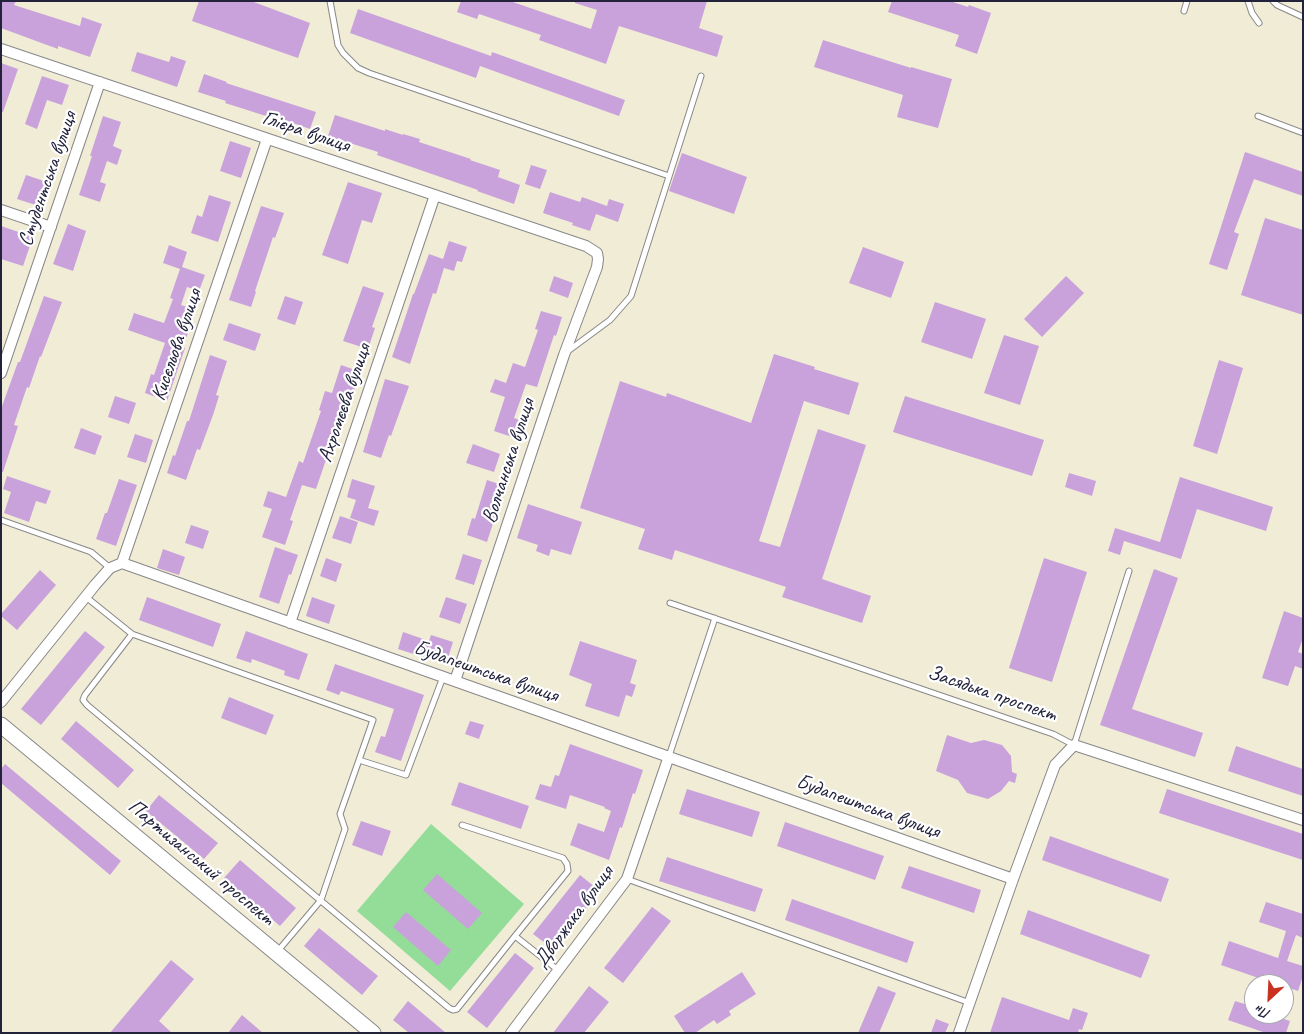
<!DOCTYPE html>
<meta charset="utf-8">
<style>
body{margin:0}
#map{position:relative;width:1304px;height:1034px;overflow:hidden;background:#f0ecd6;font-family:Caveat,sans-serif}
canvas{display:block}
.frame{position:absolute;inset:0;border:2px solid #22223b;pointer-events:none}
.north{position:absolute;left:1244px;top:974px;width:50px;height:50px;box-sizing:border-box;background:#fff;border:1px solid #a7a7b1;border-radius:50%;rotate:205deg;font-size:14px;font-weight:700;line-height:20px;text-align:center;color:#22223b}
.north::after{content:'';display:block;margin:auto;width:18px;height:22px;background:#c8321e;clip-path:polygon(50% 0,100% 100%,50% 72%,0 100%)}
</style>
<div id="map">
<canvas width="1304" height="1034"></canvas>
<div class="frame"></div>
<div class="north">Пн</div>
</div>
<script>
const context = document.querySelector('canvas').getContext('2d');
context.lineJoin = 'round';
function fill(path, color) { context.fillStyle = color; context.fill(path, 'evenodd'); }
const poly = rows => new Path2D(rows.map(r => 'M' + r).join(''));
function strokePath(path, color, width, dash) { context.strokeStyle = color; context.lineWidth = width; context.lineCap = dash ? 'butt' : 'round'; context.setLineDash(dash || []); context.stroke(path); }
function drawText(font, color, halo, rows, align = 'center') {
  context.font = font + ' Caveat,sans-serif'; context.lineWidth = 4.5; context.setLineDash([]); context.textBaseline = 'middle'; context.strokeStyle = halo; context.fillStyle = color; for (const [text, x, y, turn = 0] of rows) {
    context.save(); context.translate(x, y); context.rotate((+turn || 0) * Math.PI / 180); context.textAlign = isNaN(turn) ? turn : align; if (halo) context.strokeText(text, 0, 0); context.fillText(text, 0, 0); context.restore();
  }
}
const green = poly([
 [431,824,524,904,450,991,357,911]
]);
const building = poly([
 [1,1,16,1,14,5,80,26,82,17,102,24,90,57,58,46,58,49,1,28],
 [199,1,251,1,310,23,298,58,192,21],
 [461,1,510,1,591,29,597,10,575,3,575,1,707,1,699,28,723,36,717,57,619,26,606,64,539,40,541,35,479,14,477,19,457,12],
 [892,1,950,1,968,7,969,5,991,13,977,54,955,46,959,35,888,12],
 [358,9,491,56,492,52,625,100,619,116,480,66,476,78,350,33],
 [823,40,911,68,911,67,952,79,938,128,897,117,903,95,814,67],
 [137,52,169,62,171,56,186,61,177,87,131,71],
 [1,63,18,69,3,112,1,111],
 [204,74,227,82,226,83,316,112,310,129,276,117,275,119,241,108,225,103,226,101,198,92],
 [42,76,69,85,62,105,47,100,37,129,25,124],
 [335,115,385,131,385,129,403,135,403,134,420,139,419,142,471,159,470,160,500,170,498,177,520,185,514,204,477,191,478,190,377,155,378,152,328,136],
 [103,116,121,122,113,146,122,150,117,165,107,161,100,182,106,184,100,202,79,195,92,156,90,156],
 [230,141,251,148,241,178,220,171],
 [1245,152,1303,172,1303,196,1254,179,1234,232,1239,234,1227,270,1209,264],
 [682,153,747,177,734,214,669,191],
 [531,165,547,170,540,189,525,184],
 [26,175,50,183,42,207,17,199],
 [348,182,382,193,372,223,362,220,348,264,322,255],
 [550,192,580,202,582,197,607,206,609,199,624,204,618,222,596,214,590,231,572,225,573,223,543,213],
 [209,195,231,202,218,242,191,233,197,215,202,217],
 [261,206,284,213,275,238,273,237,255,291,256,292,251,307,229,300],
 [1265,218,1303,230,1303,315,1241,295],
 [68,224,86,231,73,271,53,264],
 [1,226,33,237,23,266,1,259],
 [449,241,467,247,462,262,457,261,454,271,444,268,436,294,433,293,410,364,392,357,413,294,414,294,429,254,443,259],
 [169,245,187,252,182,267,205,275,199,291,187,287,181,305,196,310,183,347,185,348,167,401,145,393,151,374,154,375,165,343,128,330,134,313,164,323,173,299,170,298,180,269,163,263],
 [863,247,904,262,891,298,849,283],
 [554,276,573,283,568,298,549,291],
 [1066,276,1084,293,1042,337,1024,319],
 [363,286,384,293,372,327,375,328,368,349,343,341],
 [44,296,62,302,41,357,40,356,29,388,27,387,14,425,18,426,3,472,1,472,1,409,18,362,20,362],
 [285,296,303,302,295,325,277,319],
 [935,302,986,319,972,359,921,342],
 [541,311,562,317,556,336,554,335,537,387,526,384,514,418,527,423,521,440,494,431,505,397,490,392,495,379,506,383,513,363,525,367,538,330,535,329],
 [229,323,261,334,255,351,223,340],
 [1004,335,1039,346,1020,405,984,393],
 [774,354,815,367,814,369,859,383,849,415,804,401,759,541,780,547,818,429,866,445,822,579,871,596,862,623,782,597,786,587,675,550,672,560,638,549,645,529,580,508,620,381,666,397,667,393,751,423],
 [210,355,227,361,216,395,219,396,213,415,200,450,197,449,186,480,167,473,173,455,175,456,187,421,189,421],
 [1219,360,1243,368,1217,454,1193,446],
 [341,365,361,372,330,455,328,454,316,489,302,485,290,520,293,521,285,545,262,537,272,509,263,506,268,491,286,497,299,461,303,463,321,411,319,410,325,391,332,393],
 [385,379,409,386,391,436,389,435,381,458,363,452],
 [115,396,136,403,129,424,108,417],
 [905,396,1044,440,1032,476,893,432],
 [81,428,102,436,95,455,74,448],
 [135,434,153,440,146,463,127,457],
 [473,444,500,454,494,472,466,463],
 [1069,473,1096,481,1092,496,1065,487],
 [7,476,51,491,46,504,36,501,29,522,4,513,11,492,3,489],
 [1180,477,1273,507,1266,531,1197,509,1181,559,1124,541,1120,555,1108,551,1115,528,1160,542],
 [119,479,137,485,116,546,96,539,105,513,107,513],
 [352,479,375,486,368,508,379,511,374,526,350,518,356,500,347,497],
 [487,480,505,486,487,542,467,535,472,518,475,519],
 [528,504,582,522,571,555,551,549,549,556,536,551,538,545,517,538],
 [340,516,358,522,351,544,332,538],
 [191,525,209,531,203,549,185,543],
 [275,547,298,555,291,575,289,574,279,604,259,597],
 [163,549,185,557,179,575,157,568],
 [463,554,482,560,474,585,455,579],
 [326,558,342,564,336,582,320,576],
 [1044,558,1087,572,1052,682,1009,668],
 [1154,569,1178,578,1132,709,1203,733,1195,757,1100,725],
 [40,570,56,585,17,630,1,616,1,614],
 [147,597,221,624,213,647,139,620],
 [312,597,335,605,329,624,306,616],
 [446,597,467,604,460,624,439,617],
 [1284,611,1303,618,1303,638,1298,652,1303,654,1303,669,1295,666,1288,686,1262,678],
 [85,631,105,647,41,725,21,709],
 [246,631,308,654,299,680,284,675,285,671,252,659,251,663,236,658],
 [403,632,429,641,431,635,453,642,446,664,420,655,420,656,398,649],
 [580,641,637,660,630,683,636,685,632,697,626,695,619,717,585,706,592,684,569,675],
 [335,664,424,695,401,761,375,752,381,736,385,737,394,709,341,691,339,695,326,690],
 [229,697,274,715,266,735,221,718],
 [76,721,134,770,118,788,61,739],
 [470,721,484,725,479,739,465,734],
 [947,735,971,743,984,740,1002,745,1011,756,1012,772,1017,774,1015,783,1009,781,1001,791,988,799,967,793,958,780,936,771],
 [570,744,643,770,635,794,633,793,622,828,620,827,609,860,570,845,578,823,604,832,611,811,604,808,605,807,570,795,566,809,535,799,540,784,551,787,555,775,559,776],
 [1236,746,1303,769,1303,796,1228,771],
 [5,764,121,861,110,875,1,783,1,769],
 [459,782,529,806,521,829,451,805],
 [687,789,760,812,752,837,679,814],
 [1167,789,1303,834,1303,860,1159,813],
 [159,795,218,843,204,859,146,811],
 [361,821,391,831,382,856,352,845],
 [785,822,884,856,875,880,777,846],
 [1050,836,1169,879,1161,902,1042,860],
 [667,857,763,889,755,912,659,881],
 [240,860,296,908,280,926,224,878],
 [909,866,981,890,974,913,901,888],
 [437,874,482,913,468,929,423,890],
 [580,875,600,891,553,949,533,934],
 [792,899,914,942,907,963,785,920],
 [1266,902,1303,914,1303,938,1296,935,1287,961,1303,966,1303,976,1298,991,1284,986,1284,984,1269,984,1270,982,1221,965,1229,941,1278,958,1286,931,1259,922],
 [652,907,671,921,623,983,604,968],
 [1028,910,1150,955,1141,978,1020,934],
 [406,912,451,950,438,966,393,927],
 [319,928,378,976,362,995,304,946],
 [515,953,534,968,487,1028,467,1012],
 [171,960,194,979,159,1021,172,1033,110,1033],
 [742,972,756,994,729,1011,731,1015,717,1024,714,1020,695,1033,685,1033,674,1016],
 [589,986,609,1002,584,1033,553,1033],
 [878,986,896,993,879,1033,858,1033],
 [1002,997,1069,1020,1073,1008,1088,1013,1082,1030,1079,1029,1078,1033,990,1033],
 [408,1001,446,1033,409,1033,393,1020],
 [1235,1001,1254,1007,1254,1014,1269,1014,1290,1021,1286,1033,1266,1033,1228,1020],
 [242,1015,263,1033,228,1033],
 [936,1019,949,1024,945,1033,931,1033]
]);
const lane = poly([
 [330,1,338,45,343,53,358,68,369,73,669,176],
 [1248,1,1252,13,1259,23],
 [1273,1,1277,5,1303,17],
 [1184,11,1187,1],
 [1258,116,1303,133],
 [568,351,610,320,631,296,701,76],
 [1,520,91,552,110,568],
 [86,597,132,634,85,695,83,700,87,705,449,1008,453,1010,457,1009,515,936,558,970],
 [670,603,1053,734,1074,745,1129,571],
 [132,634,373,720,359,760],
 [669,756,715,618],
 [462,825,563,858,567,864,568,871,515,936],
 [627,879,970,1003],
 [277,952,321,900,345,829,340,814,359,760,406,775,443,677]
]);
const street = poly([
 [1,49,586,246,597,253,598,259,597,267,564,355,455,681],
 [1,210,51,227],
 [1,373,100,82],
 [122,563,267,139],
 [290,623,435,195],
 [1,702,95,585,110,568,122,563,1013,879],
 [511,1033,627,879,669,756],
 [959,1033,1013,879,1055,765,1074,745,1303,820]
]);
const secondary = poly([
 [1,725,373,1033]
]);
const streetNames = [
 ["Глієра вулиця",306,132,19],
 ["Студентська вулиця",48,179,-71],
 ["Кисєльова вулиця",177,345,-71],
 ["Ахромєєва вулиця",345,403,-71],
 ["Волчанська вулиця",509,461,-72],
 ["Будапештська вулиця",486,672,19],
 ["Засядька проспект",992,694,19],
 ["Будапештська вулиця",868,807,20],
 ["Партизанський проспект",201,863,40],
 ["Дворжака вулиця",574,917,-54]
];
fill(green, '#93dd98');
fill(building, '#c9a2db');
strokePath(lane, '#898788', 7);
strokePath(street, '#898788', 12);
strokePath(secondary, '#898788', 17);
strokePath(lane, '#fff', 5);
strokePath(street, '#fff', 10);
strokePath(secondary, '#fff', 15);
drawText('21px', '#22223b', '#fff', streetNames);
</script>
